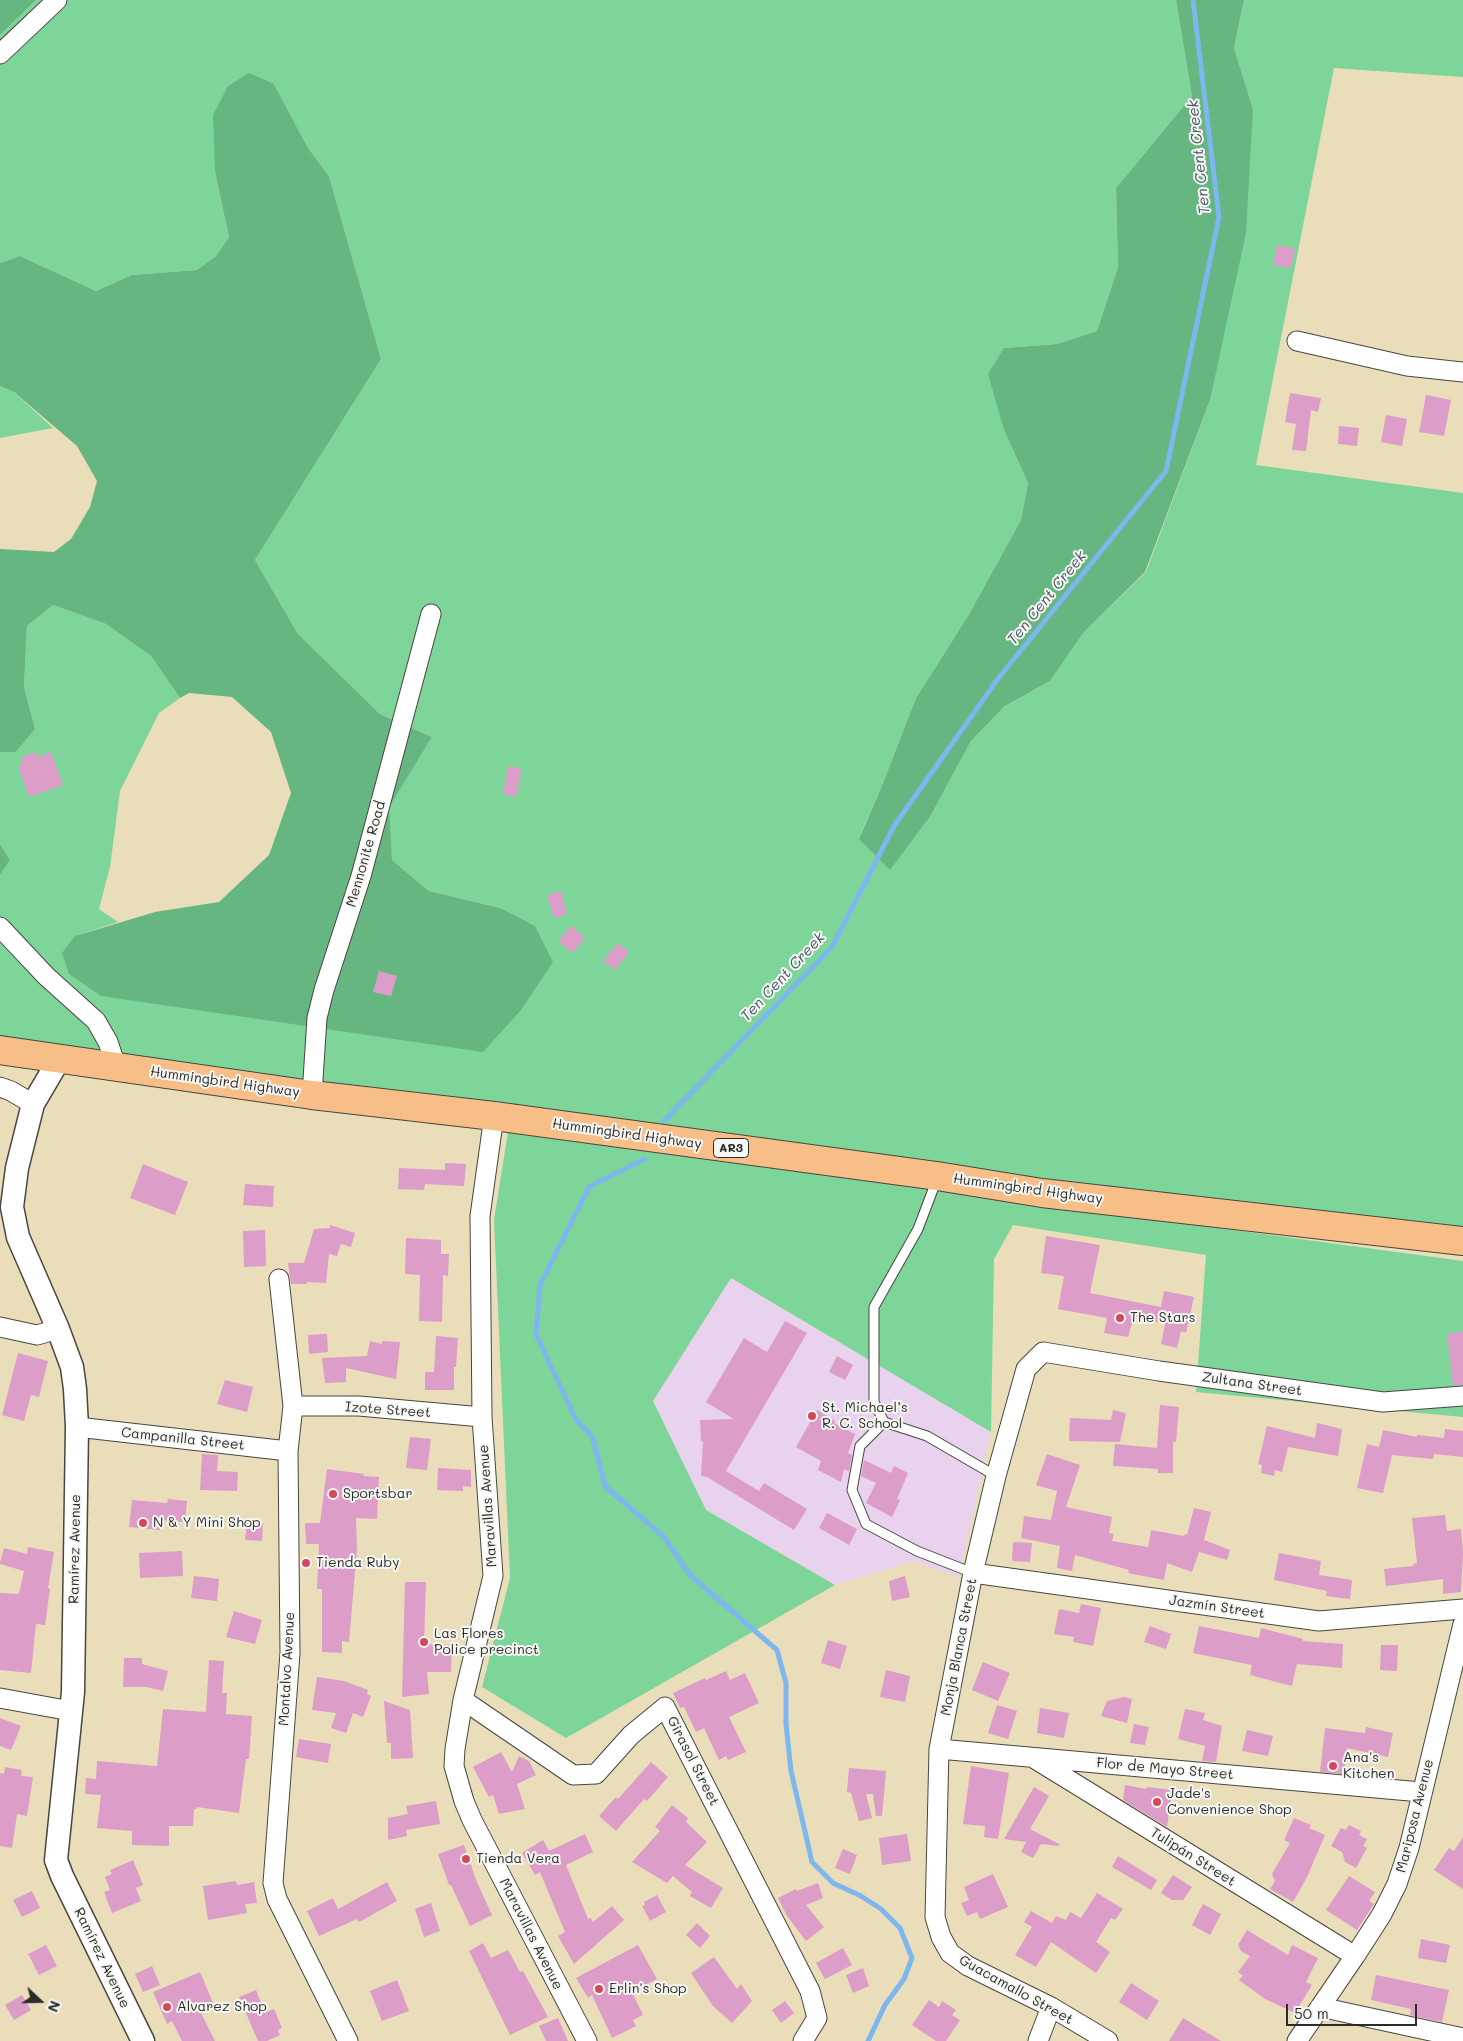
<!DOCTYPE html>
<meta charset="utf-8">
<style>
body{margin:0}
#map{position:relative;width:1463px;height:2041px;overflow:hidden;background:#eaddba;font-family:Mali,sans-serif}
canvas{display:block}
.north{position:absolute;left:15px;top:1976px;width:50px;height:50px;-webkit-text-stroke:4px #f6f6f2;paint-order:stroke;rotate:111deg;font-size:14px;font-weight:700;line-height:20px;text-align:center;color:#2b2b2b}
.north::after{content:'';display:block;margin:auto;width:18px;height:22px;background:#2b2b2b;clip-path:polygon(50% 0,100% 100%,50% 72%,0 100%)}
.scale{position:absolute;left:1286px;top:2004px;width:131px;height:22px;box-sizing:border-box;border:2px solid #2b2b2b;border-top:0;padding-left:6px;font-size:15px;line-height:18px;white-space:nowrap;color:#2b2b2b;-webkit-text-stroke:4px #f6f6f2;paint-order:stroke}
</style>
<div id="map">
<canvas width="1463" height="2041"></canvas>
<div class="north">N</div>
<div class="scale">50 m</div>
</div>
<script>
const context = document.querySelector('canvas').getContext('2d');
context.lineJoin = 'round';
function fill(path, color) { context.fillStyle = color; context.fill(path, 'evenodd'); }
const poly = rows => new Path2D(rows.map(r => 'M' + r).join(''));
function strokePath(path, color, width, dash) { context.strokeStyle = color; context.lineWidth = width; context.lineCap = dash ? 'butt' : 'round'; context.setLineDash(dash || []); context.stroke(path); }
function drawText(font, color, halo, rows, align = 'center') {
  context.font = font + ' Mali,sans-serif'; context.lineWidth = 4; context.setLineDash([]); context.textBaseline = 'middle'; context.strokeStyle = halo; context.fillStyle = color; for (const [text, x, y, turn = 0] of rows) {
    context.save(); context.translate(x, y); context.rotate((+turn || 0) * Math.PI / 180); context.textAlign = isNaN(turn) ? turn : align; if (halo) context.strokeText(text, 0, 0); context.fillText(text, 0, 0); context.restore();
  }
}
const built = poly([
 [731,1278,991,1432,959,1577,913,1561,835,1585,706,1510,653,1401]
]);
const green = poly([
 [36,0,1176,0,1192,96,1116,188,1118,267,1097,331,1057,344,1004,348,1004,430,1028,483,1021,520,968,616,916,698,881,788,859,838,931,815,971,741,1005,706,1050,681,1084,632,1146,572,1210,400,1253,109,1234,48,1244,0,1463,0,1463,77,1334,68,1256,465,1463,493,1463,1240,0,1040,0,875,10,860,0,844,0,752,16,752,35,729,24,687,27,626,53,605,106,624,151,656,180,698,159,713,120,791,110,867,99,909,118,922,75,936,500,908,429,891,392,860,388,807,432,737,380,714,298,634,255,560,381,359,329,176,308,148,274,84,215,172,229,237,216,256,197,270,132,275,96,291,20,256,0,263,0,35],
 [0,386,14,392,53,428,0,438],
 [508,1132,1463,1261,1463,1417,1196,1392,1206,1255,1013,1225,994,1259,991,1432,731,1278,653,1401,706,1510,835,1585,566,1738,482,1687,510,1578,494,1220]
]);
const forest = poly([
 [0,0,36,0,0,35],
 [1176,0,1244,0,1234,48,1253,109,1246,233,1210,400,1145,572,1084,632,1050,681,1005,706,971,741,931,815,890,870,859,839,881,788,916,698,968,616,1021,520,1028,483,1004,430,988,374,1004,348,1057,344,1097,331,1118,267,1116,188,1192,96],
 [249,73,274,84,308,148,329,176,381,359,255,560,298,634,380,714,432,737,389,807,392,860,429,891,500,908,535,926,553,962,521,1010,483,1052,101,996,69,974,62,953,75,936,155,912,219,902,269,855,291,793,271,732,232,697,189,693,180,698,151,656,106,624,53,605,27,626,24,687,35,729,16,752,0,752,0,549,54,552,71,539,90,507,97,481,77,446,14,392,0,386,0,263,20,256,96,291,132,275,197,270,216,256,229,237,215,172,213,115,228,86],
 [0,844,10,860,0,875]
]);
const stream = poly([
 [664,1121,832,947,894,826,997,680,1166,471,1219,217,1193,0],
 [645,1159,589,1187,540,1285,536,1334,576,1420,592,1436,605,1486,664,1537,690,1575,777,1650,786,1683,786,1724,791,1771,812,1862,833,1883,861,1896,881,1909,900,1928,912,1958,904,1979,885,2005,868,2041]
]);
const building = poly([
 [1277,245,1295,249,1291,268,1273,265],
 [1290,393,1321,398,1318,412,1311,410,1306,451,1292,450,1296,424,1285,422],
 [1426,395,1451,400,1444,436,1419,432],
 [1386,415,1407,419,1402,446,1381,442],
 [1339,426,1359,428,1357,446,1338,444],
 [36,752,38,757,51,752,63,785,29,797,18,766,23,764,21,757],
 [508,766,522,769,516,797,503,794],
 [561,891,567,914,554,918,547,895],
 [571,926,585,938,572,953,558,941],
 [618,943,629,952,615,970,603,961],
 [379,971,397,976,391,996,373,992],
 [445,1163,466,1164,464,1186,425,1184,424,1190,398,1189,399,1168,445,1170],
 [143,1164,188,1182,175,1215,130,1198],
 [245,1184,274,1186,273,1207,243,1205],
 [330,1225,355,1233,351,1247,341,1244,337,1256,329,1254,326,1283,307,1282,307,1284,291,1284,288,1263,304,1263,314,1229,330,1228],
 [265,1230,266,1266,244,1267,243,1231],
 [1046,1236,1100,1245,1090,1293,1161,1307,1164,1291,1194,1297,1186,1333,1181,1331,1177,1348,1161,1344,1165,1324,1134,1316,1128,1337,1104,1333,1107,1318,1058,1309,1064,1276,1041,1273],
 [406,1238,441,1240,441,1254,449,1254,448,1276,443,1275,442,1322,419,1321,420,1275,405,1274],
 [785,1321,807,1333,726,1471,759,1491,764,1483,807,1509,794,1530,707,1477,701,1476,703,1441,701,1441,700,1420,734,1419,706,1402,744,1338,767,1352],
 [1463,1331,1463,1385,1453,1385,1447,1334],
 [327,1334,328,1352,309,1354,308,1335],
 [436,1336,458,1338,456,1367,454,1367,454,1390,425,1390,425,1372,434,1372],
 [370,1341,382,1344,382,1341,400,1342,396,1379,346,1368,346,1382,325,1383,322,1358,367,1356],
 [18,1353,48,1361,39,1397,31,1395,24,1421,2,1415],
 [837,1356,853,1365,845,1380,829,1372],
 [225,1380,253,1387,247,1412,217,1404],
 [1160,1405,1179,1407,1176,1442,1173,1442,1173,1473,1158,1473,1158,1469,1113,1466,1115,1444,1157,1448],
 [817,1410,835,1421,834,1423,855,1434,848,1453,852,1455,849,1471,844,1469,841,1482,818,1470,821,1461,796,1447],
 [1113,1410,1126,1413,1120,1442,1069,1441,1070,1418,1111,1420],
 [1317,1423,1342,1429,1338,1456,1288,1447,1282,1472,1275,1470,1274,1476,1261,1473,1262,1465,1258,1464,1267,1426,1315,1438],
 [1445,1429,1463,1431,1463,1457,1434,1454,1433,1459,1392,1455,1383,1493,1357,1488,1367,1444,1379,1447,1383,1430,1417,1437,1417,1435,1444,1438],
 [410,1437,431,1439,427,1470,406,1468],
 [202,1454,218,1455,217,1471,238,1472,237,1491,200,1490],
 [1047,1454,1080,1465,1066,1507,1112,1517,1109,1533,1114,1534,1112,1541,1148,1547,1151,1530,1184,1536,1185,1534,1187,1535,1194,1508,1211,1512,1204,1540,1230,1550,1227,1560,1199,1552,1192,1572,1167,1563,1164,1580,1128,1573,1129,1570,1075,1555,1072,1571,1057,1568,1060,1546,1021,1538,1024,1516,1051,1520,1057,1491,1036,1485],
 [864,1460,891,1473,894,1466,908,1473,897,1499,900,1500,892,1517,866,1503,876,1483,861,1476],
 [438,1468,471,1470,471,1487,463,1486,463,1491,437,1490],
 [327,1469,364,1474,363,1476,379,1477,377,1519,356,1518,357,1549,349,1642,342,1641,342,1653,322,1652,322,1589,317,1589,319,1544,306,1544,305,1523,320,1523],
 [168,1499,187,1501,185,1522,161,1520,160,1530,129,1527,132,1500,167,1503],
 [827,1513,857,1529,849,1545,819,1528],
 [1445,1515,1447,1531,1461,1529,1463,1553,1461,1592,1443,1594,1443,1579,1386,1586,1384,1569,1413,1566,1413,1564,1417,1563,1412,1518],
 [247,1522,263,1523,262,1541,245,1540],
 [1013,1542,1032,1543,1030,1562,1012,1561],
 [28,1547,54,1552,48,1588,50,1589,45,1625,36,1624,31,1673,0,1670,0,1593,19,1594,24,1571,0,1564,0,1562,4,1548,27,1554],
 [182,1551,183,1576,140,1578,139,1553],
 [1279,1553,1321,1561,1319,1575,1352,1580,1350,1599,1326,1596,1327,1591,1274,1580],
 [194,1576,219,1579,217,1601,191,1598],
 [905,1576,910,1597,892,1601,889,1581],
 [405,1582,426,1582,424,1644,452,1645,451,1672,427,1672,429,1694,402,1697],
 [1081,1604,1101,1608,1093,1646,1073,1642,1074,1637,1054,1634,1059,1609,1079,1613],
 [234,1611,262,1620,255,1644,226,1637],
 [1150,1626,1171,1634,1166,1649,1144,1642],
 [1199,1626,1259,1638,1261,1628,1303,1639,1303,1641,1343,1644,1342,1668,1297,1664,1292,1686,1250,1675,1252,1665,1193,1653],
 [828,1640,847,1646,840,1669,821,1663],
 [1381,1645,1398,1645,1397,1671,1380,1670],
 [124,1658,142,1658,142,1664,168,1671,163,1691,147,1687,123,1687],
 [209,1660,224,1661,222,1693,227,1693,226,1714,252,1716,249,1759,246,1759,239,1813,197,1807,196,1809,194,1809,193,1826,169,1826,169,1846,132,1845,132,1831,97,1828,101,1795,85,1794,86,1778,96,1779,97,1761,157,1766,163,1709,206,1712],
 [983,1662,1010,1673,998,1701,972,1690],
 [886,1670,910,1676,905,1702,880,1697],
 [726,1671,730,1680,745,1673,759,1703,729,1717,746,1752,728,1760,726,1756,719,1760,704,1728,696,1732,684,1707,680,1708,673,1693,705,1678,706,1680],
 [317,1677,344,1681,368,1690,367,1694,371,1696,363,1717,353,1713,346,1733,331,1728,336,1713,312,1710],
 [1124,1697,1132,1699,1127,1723,1101,1716,1107,1701],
 [384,1701,410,1710,413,1758,391,1759,391,1743,387,1743],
 [997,1705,1017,1711,1008,1739,988,1733],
 [1040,1708,1069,1713,1064,1738,1037,1733],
 [1185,1709,1205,1713,1203,1720,1222,1726,1216,1762,1202,1761,1205,1746,1178,1739],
 [0,1718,21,1726,11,1750,0,1746],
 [1134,1724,1149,1727,1145,1745,1130,1743],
 [1366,1727,1393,1733,1388,1757,1347,1748,1344,1774,1320,1772,1325,1728,1365,1733],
 [1247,1730,1273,1736,1268,1756,1242,1751],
 [299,1739,331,1744,328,1763,296,1757],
 [501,1752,512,1772,519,1756,529,1761,536,1775,517,1784,525,1809,499,1814,493,1795,489,1797,473,1767],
 [651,1762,668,1777,647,1801,644,1799,616,1831,599,1816,616,1797,618,1799],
 [971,1766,1009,1773,998,1839,984,1837,985,1826,963,1824],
 [5,1767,22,1770,21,1776,33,1777,27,1816,17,1814,12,1848,0,1846,0,1773,4,1774],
 [849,1768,886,1771,882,1816,876,1816,873,1794,866,1794,872,1818,859,1821,851,1793,847,1792],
 [1125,1785,1146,1789,1147,1787,1172,1790,1167,1827,1123,1800],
 [1034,1787,1049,1796,1030,1829,1059,1844,1059,1846,1041,1844,1033,1858,1021,1852,1026,1842,1004,1839],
 [436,1801,440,1824,406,1830,407,1836,388,1840,388,1818,408,1814,406,1806],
 [672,1805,688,1818,686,1822,707,1842,685,1865,723,1888,711,1908,690,1896,692,1892,673,1876,667,1883,632,1862,660,1831,655,1827],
 [1294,1818,1311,1825,1309,1828,1325,1835,1307,1877,1293,1902,1270,1889,1275,1881,1272,1874,1290,1843,1284,1840],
 [1349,1825,1361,1831,1359,1835,1367,1839,1363,1846,1367,1848,1356,1868,1345,1862,1342,1852,1331,1846,1341,1828,1346,1830],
 [585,1834,593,1852,566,1865,588,1919,591,1918,593,1922,612,1906,624,1920,574,1964,558,1936,565,1932,540,1872,535,1875,522,1853,543,1840,549,1851],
 [907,1834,911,1861,882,1865,879,1838],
 [1463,1837,1463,1889,1434,1870,1449,1848,1454,1851],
 [464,1845,476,1880,492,1915,470,1926,451,1885,449,1885,438,1854],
 [843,1849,857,1855,850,1874,835,1868],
 [1118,1856,1157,1880,1151,1890,1112,1867],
 [133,1860,143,1885,136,1888,141,1901,112,1913,104,1892,110,1890,105,1877,112,1874,110,1870],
 [993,1874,1008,1907,980,1919,977,1912,967,1916,961,1903,969,1900,964,1887],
 [1173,1875,1192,1887,1183,1900,1172,1900,1161,1893],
 [1349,1876,1375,1892,1369,1901,1374,1904,1357,1930,1326,1910],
 [236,1881,237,1885,254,1882,257,1903,245,1904,247,1913,208,1920,203,1886],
 [387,1882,397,1901,359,1922,357,1919,319,1936,307,1911,333,1898,338,1909],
 [818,1883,823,1898,806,1905,824,1927,806,1941,787,1916,778,1898,796,1889,797,1891],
 [32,1891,40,1908,22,1917,13,1900],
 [1097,1893,1123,1909,1115,1920,1111,1918,1096,1942,1110,1952,1096,1973,1051,1942,1036,1967,1015,1955,1032,1927,1024,1922,1031,1911,1052,1923,1056,1916,1066,1920,1070,1912,1081,1918],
 [657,1895,666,1912,650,1921,642,1906,645,1905,644,1902],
 [431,1903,440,1931,424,1937,415,1909],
 [1203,1904,1221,1914,1210,1935,1192,1925],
 [697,1923,710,1936,700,1948,686,1935],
 [1247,1930,1288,1955,1292,1945,1318,1958,1306,1982,1312,1985,1295,2013,1265,1999,1239,1980,1243,1976,1238,1972,1250,1956,1241,1951,1238,1945],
 [1421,1939,1450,1945,1446,1963,1418,1958],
 [483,1943,491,1958,508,1950,520,1972,523,1971,548,2017,510,2035,469,1951],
 [46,1945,57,1966,39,1975,28,1954],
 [638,1945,657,1979,632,1992,643,2015,633,2020,636,2026,612,2038,592,1995,588,1998,576,1978],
 [843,1948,852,1965,825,1979,816,1963],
 [714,1957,737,1989,741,1984,752,2001,732,2023,713,2006,691,1973],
 [152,1966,160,1985,143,1992,135,1974],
 [863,1968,869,1986,853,1993,846,1975],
 [200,1972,213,2003,199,2009,215,2041,182,2041,172,2021,167,2024,153,1992],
 [1376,1975,1449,1990,1442,2022,1410,2015,1411,2009,1371,2000],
 [397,1980,409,2011,382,2021,370,1991],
 [1131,1983,1159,2001,1147,2020,1119,2002],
 [256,1990,265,2013,274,2009,282,2028,278,2030,280,2035,267,2041,258,2041,239,1997],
 [22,1995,31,2010,14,2020,5,2005],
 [929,2000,939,2007,942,2001,956,2010,952,2015,960,2020,946,2041,936,2041,912,2025],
 [785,2001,794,2013,781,2023,772,2010],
 [558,2018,568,2041,546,2041,539,2026],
 [1183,2018,1221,2041,1169,2041]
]);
const service = poly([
 [884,1422,874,1402,874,1307,918,1229,937,1179],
 [973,1573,917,1551,866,1524,852,1490,860,1446,884,1422,927,1436,996,1476]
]);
const minor = poly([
 [0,54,57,0],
 [1297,341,1407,366,1463,372],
 [0,927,46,976,96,1021,108,1042,116,1066],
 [0,1087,11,1091,33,1104],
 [312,1095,317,1018,324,990,361,876,431,614],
 [494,1116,480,1216,482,1417,493,1576,463,1700,455,1749,454,1766,464,1801,472,1820,587,2041],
 [279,1279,293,1406,288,1451,290,1653,273,1883,277,1899,348,2041],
 [0,1327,37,1335,58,1329],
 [293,1406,359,1406,482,1417],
 [77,1427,288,1451],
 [973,1573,1319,1621,1463,1609],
 [0,1698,71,1711],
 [463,1700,573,1775,596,1774,631,1735,665,1707,810,1991,817,2018,803,2041],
 [939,1749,1421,1792],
 [1035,1759,1355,1956],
 [1320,2007,1463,2038],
 [1038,2041,1051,2007],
 [1108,2041,1051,2007,968,1966,950,1953,941,1937,935,1917,939,1749,973,1573,996,1476,1026,1369,1043,1352,1159,1371,1383,1402,1463,1396],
 [1297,2041,1355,1956,1382,1914,1397,1884,1409,1848,1463,1624]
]);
const tertiary = poly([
 [60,1058,33,1104,17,1168,12,1207,18,1237,58,1329,72,1367,75,1389,77,1427,73,1692,56,1860,62,1876,143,2041]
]);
const primary = poly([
 [0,1050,312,1095,494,1116,937,1176,1042,1193,1463,1241]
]);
const markers = [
 [1120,1318,5,"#d1495b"],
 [812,1416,5,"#d1495b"],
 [333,1494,5,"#d1495b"],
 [143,1523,5,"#d1495b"],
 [306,1563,5,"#d1495b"],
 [424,1642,5,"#d1495b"],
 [1333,1766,5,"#d1495b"],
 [1157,1802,5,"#d1495b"],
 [466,1859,5,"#d1495b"],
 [599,1989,5,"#d1495b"],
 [167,2007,5,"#d1495b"]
];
const shields = [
 [731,1148,35]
];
const shieldNames = [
 ["AR3",731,1148]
];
const streetNames = [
 ["Mennonite Road",366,854,-74],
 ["Hummingbird Highway",225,1082,8],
 ["Hummingbird Highway",627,1134,8],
 ["Hummingbird Highway",1028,1189,8],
 ["Zultana Street",1252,1384,8],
 ["Izote Street",388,1410,4],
 ["Campanilla Street",183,1439,6],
 ["Maravillas Avenue",488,1506,-94],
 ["Ramírez Avenue",75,1549,-89],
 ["Jazmín Street",1217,1607,8],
 ["Monja Blanca Street",959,1647,-79],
 ["Montalvo Avenue",287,1669,-87],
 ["Girasol Street",693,1761,63],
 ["Flor de Mayo Street",1165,1769,5],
 ["Mariposa Avenue",1415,1816,-76],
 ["Tulipán Street",1193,1857,32],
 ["Maravillas Avenue",531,1934,63],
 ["Ramírez Avenue",102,1958,64],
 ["Guacamallo Street",1016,1990,29]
];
const poiNames = [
 ["The Stars",1130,1318],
 ["St. Michael’s",822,1408],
 ["R. C. School",822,1424],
 ["Sportsbar",343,1494],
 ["N & Y Mini Shop",153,1523],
 ["Tienda Ruby",316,1563],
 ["Las Flores",434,1634],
 ["Police precinct",434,1650],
 ["Ana's",1343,1758],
 ["Kitchen",1343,1774],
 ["Jade's",1167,1794],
 ["Convenience Shop",1167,1810],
 ["Tienda Vera",476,1859],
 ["Erlin's Shop",609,1989],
 ["Alvarez Shop",177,2007]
];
const waterNames = [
 ["Ten Cent Creek",1199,157,-96],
 ["Ten Cent Creek",1047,598,-51],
 ["Ten Cent Creek",783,977,-47]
];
fill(built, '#e8d2ee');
fill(green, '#7ed599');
fill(forest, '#66b681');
strokePath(stream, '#7db7ee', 5);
fill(building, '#dc9dc8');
strokePath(service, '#484640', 11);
strokePath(minor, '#484640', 21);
strokePath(tertiary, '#484640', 25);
strokePath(primary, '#484640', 30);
strokePath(service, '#fff', 9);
strokePath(minor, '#fff', 19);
strokePath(tertiary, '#fff', 22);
strokePath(primary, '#f7be88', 28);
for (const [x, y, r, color] of markers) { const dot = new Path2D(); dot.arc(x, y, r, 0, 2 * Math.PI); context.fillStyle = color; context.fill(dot); strokePath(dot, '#f6f6f2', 2); }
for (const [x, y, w] of shields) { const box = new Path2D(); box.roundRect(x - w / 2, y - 9.5, w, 19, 4); context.fillStyle = '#f6f6f2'; context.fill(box); strokePath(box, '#2b2b2b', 1); }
drawText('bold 12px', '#2b2b2b', null, shieldNames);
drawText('14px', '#2b2b2b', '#f6f6f2', streetNames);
drawText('14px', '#2b2b2b', '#f6f6f2', poiNames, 'left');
drawText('italic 15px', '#456', '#f6f6f2', waterNames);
</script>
